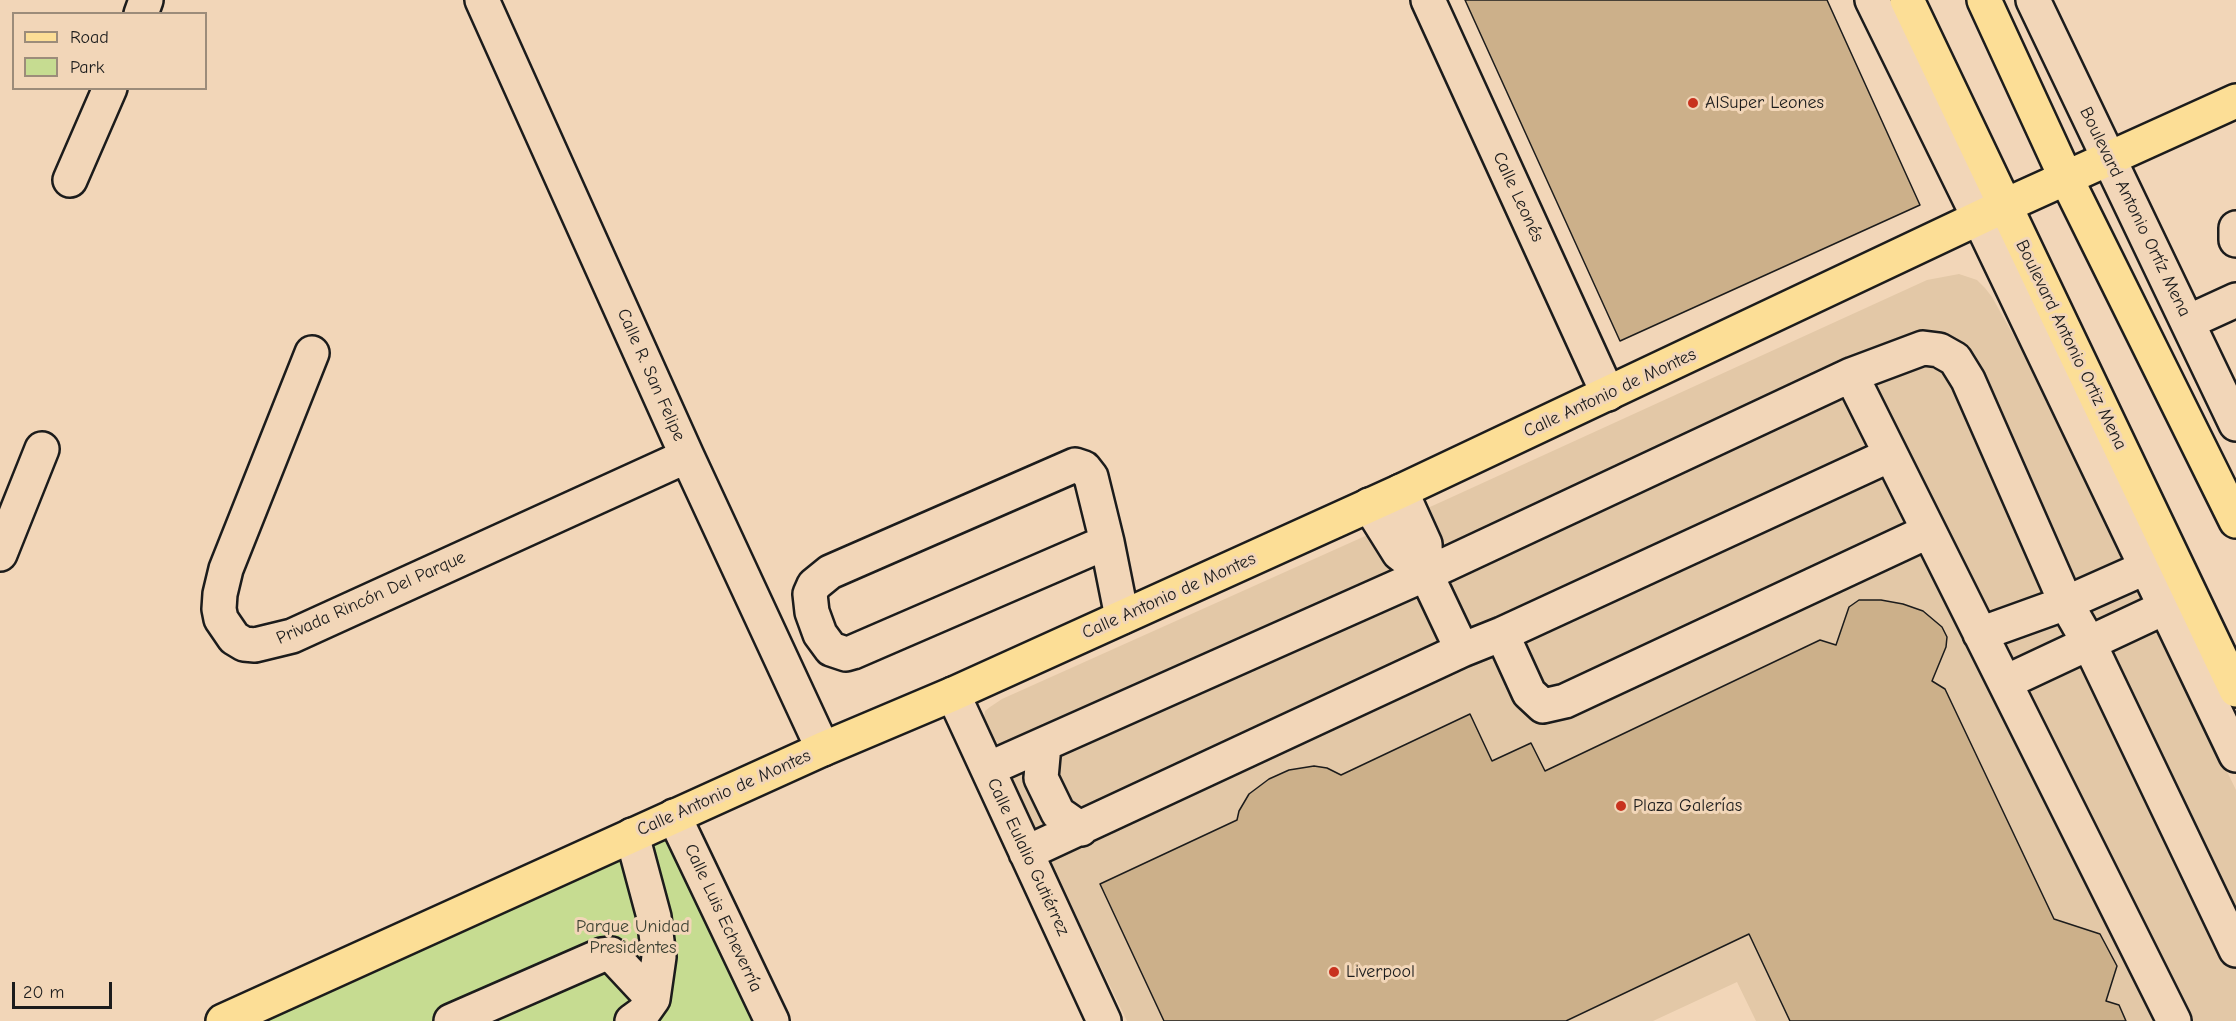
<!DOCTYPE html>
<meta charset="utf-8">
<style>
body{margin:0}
#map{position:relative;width:2236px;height:1021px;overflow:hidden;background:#f2d6b8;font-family:"Comic Neue",sans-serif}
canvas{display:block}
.legend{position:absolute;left:12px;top:12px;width:195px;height:78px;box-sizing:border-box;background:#f2d6b8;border:2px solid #9c8c7a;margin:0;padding:8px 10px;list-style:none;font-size:18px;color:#1c1c1c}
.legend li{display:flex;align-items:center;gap:12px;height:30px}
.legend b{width:30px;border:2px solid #9c8c7a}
.scale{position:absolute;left:12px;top:982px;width:100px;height:27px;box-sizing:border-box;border:3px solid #1c1c1c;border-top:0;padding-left:8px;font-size:18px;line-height:21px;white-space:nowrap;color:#1c1c1c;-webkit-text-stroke:4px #f2d6b8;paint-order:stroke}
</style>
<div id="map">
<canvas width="2236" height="1021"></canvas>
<ul class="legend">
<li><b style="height:8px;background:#fcde96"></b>Road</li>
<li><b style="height:16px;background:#c6dc91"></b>Park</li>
</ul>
<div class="scale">20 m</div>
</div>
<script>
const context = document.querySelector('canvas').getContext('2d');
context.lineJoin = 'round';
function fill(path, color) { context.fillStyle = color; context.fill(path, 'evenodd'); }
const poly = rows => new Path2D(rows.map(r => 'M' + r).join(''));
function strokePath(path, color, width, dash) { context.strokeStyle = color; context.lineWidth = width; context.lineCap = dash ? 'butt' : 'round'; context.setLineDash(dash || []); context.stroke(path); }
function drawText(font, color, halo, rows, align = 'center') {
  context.font = font + ' "Comic Neue",sans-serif'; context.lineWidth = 6; context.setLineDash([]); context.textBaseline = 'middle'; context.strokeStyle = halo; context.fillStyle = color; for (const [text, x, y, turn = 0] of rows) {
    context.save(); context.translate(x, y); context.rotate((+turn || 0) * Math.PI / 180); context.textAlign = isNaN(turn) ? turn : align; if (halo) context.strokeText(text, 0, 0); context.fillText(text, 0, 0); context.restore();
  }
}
const built = poly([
 [1959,274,1977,280,1985,288,1992,297,2025,356,2236,790,2236,1021,1756,1021,1737,982,1653,1021,1127,1021,988,734,984,718,985,711,990,707,1002,699,1441,502,1927,280]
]);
const green = poly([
 [672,827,765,1021,250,1021]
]);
const building = poly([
 [1465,0,1827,0,1920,205,1620,341,1465,0],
 [1859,600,1881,600,1903,604,1923,611,1942,627,1947,637,1946,647,1932,681,1945,689,2054,919,2100,934,2117,966,2106,1001,2119,1005,2126,1021,1790,1021,1749,934,1566,1021,1164,1021,1100,884,1237,820,1239,811,1249,794,1269,779,1289,770,1314,766,1327,768,1341,775,1470,714,1492,761,1531,743,1545,771,1820,640,1836,645,1849,607,1859,600]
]);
const minor = poly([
 [482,0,687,456,823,749],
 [1428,0,1608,394],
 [1872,0,1979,218,2236,755],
 [2033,0,2236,424],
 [141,14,146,0],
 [70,180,110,88],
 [2236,228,2236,240],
 [2188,322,2236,300],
 [312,353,226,569,220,594,219,609,221,619,234,638,244,644,255,645,292,636,687,456],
 [1851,375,2174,1021],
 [1401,491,1425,544,1426,574,1462,650],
 [1369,505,1399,553,1426,574],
 [1107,542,853,652,846,654,831,649,820,634,812,612,810,594,814,585,830,572,1075,465,1084,468,1091,477,1107,542,1122,617],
 [0,554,42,449],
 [1502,634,1529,693,1543,706,1565,701,1929,531],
 [1980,634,2066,603,2165,559],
 [2006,682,2183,599],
 [953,694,1104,1021],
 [1044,745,1041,778,1058,813,1081,829],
 [988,769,1426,574,1851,375,1923,348,1939,350,1955,359,1968,380,2066,603,2089,643,2236,950],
 [674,816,772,1021],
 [1026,853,1462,650,1502,634,1890,455],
 [451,1021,602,955,611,954,653,999],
 [632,1021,643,1013,653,999,659,957,654,917,632,835]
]);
const major = poly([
 [1907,0,2236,690],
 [1984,0,2066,178,2236,521],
 [223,1021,823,749,953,694,1401,491,2004,206,2236,101]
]);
const markers = [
 [1693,103,6,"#c8321e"],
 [1621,806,6,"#c8321e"],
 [1334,972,6,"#c8321e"]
];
const poiNames = [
 ["AlSuper Leones",1705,103],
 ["Plaza Galerías",1633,806],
 ["Liverpool",1346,972]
];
const streetNames = [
 ["Calle Leonés",1518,197,65],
 ["Boulevard Antonio Ortíz Mena",2135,212,64],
 ["Boulevard Antonio Ortiz Mena",2071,345,64],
 ["Calle R. San Felipe",651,375,66],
 ["Calle Antonio de Montes",1610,393,-25],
 ["Calle Antonio de Montes",1169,596,-24],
 ["Privada Rincón Del Parque",371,598,-24],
 ["Calle Antonio de Montes",724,793,-24],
 ["Calle Eulalio Gutiérrez",1028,857,65],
 ["Calle Luis Echeverría",723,918,65]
];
const parkNames = [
 ["Parque Unidad",633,927],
 ["Presidentes",633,948]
];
fill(built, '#e3c8a7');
fill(green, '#c6dc91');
fill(building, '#ccb08a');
strokePath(building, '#1c1c1c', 1.5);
strokePath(minor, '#1c1c1c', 38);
strokePath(major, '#1c1c1c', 38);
strokePath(minor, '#f2d6b8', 33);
strokePath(major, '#fcde96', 33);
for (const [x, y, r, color] of markers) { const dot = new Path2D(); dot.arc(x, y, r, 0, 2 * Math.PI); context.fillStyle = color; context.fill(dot); strokePath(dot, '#f2d6b8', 2); }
drawText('18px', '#1c1c1c', '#f2d6b8', poiNames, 'left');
drawText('18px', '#1c1c1c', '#f2d6b8', streetNames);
drawText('18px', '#3e4233', '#f2d6b8', parkNames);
</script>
